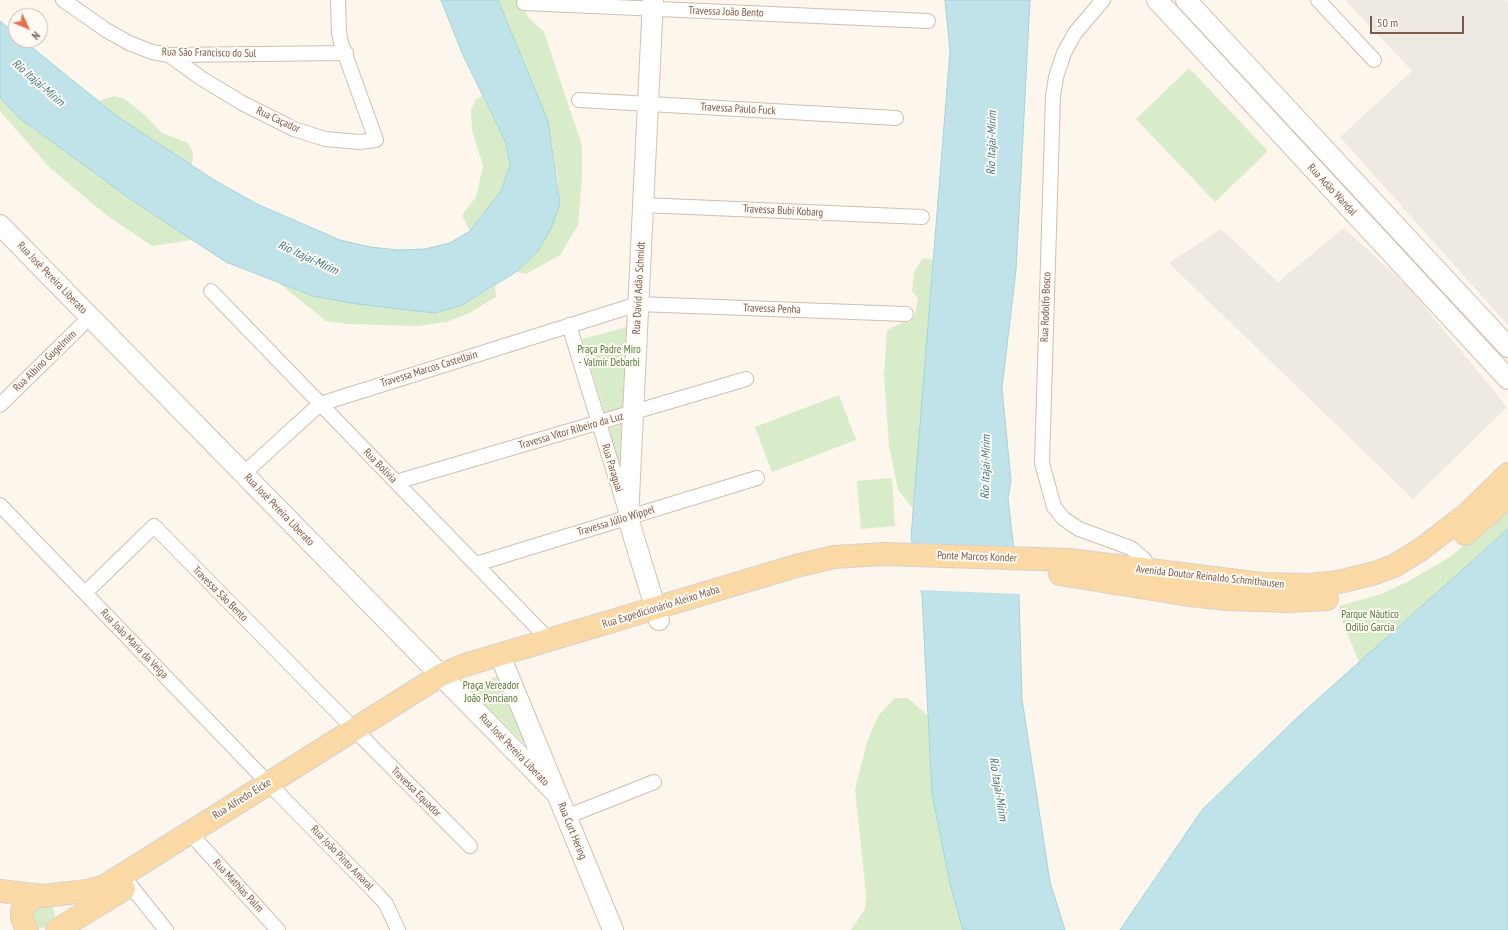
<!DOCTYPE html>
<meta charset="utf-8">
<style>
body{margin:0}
#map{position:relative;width:1508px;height:930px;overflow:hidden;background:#fdf6ec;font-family:"PT Sans Narrow",sans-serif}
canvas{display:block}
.north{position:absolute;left:8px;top:8px;width:40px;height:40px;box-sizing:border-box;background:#fffaf3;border:1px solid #cabbb1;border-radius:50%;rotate:134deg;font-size:11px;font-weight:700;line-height:16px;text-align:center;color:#7a5c4d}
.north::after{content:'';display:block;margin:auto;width:14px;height:18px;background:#e76f51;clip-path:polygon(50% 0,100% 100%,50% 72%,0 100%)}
.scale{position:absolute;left:1370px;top:16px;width:94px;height:18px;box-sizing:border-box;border:2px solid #7a5c4d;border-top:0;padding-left:5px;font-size:12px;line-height:14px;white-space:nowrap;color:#7a5c4d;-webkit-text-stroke:3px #fffaf3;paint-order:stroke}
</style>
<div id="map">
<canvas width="1508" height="930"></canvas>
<div class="north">N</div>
<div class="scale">50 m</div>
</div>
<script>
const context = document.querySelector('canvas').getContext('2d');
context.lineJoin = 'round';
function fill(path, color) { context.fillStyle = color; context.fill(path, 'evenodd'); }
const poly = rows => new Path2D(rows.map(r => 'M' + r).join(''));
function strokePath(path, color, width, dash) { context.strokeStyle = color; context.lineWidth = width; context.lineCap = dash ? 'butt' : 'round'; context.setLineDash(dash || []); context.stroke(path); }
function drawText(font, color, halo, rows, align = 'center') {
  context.font = font + ' "PT Sans Narrow",sans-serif'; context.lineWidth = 4; context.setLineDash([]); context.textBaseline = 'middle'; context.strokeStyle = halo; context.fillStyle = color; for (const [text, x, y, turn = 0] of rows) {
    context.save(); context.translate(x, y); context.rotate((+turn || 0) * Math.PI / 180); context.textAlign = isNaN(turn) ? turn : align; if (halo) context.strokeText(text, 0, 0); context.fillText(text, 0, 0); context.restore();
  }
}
const industrial = poly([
 [1345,0,1506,0,1508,2,1508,325,1340,137,1412,71],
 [1344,228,1410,289,1507,407,1413,499,1169,263,1221,229,1278,282]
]);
const green = poly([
 [498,0,520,0,527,16,544,32,582,145,582,179,578,225,560,255,526,274,516,272,538,251,560,204,558,181,548,121],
 [1189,68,1268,151,1215,202,1136,119],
 [114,96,125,99,146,116,162,133,188,143,193,153,192,165,118,117,98,101],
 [482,96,506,143,510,165,501,191,470,231,462,215,476,197,483,166,472,130,471,110,476,99],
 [0,97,18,117,136,203,192,240,152,246,105,214,49,167,0,111],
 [923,258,933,260,914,510,898,490,889,445,884,375,887,330,914,317,918,299,912,291,914,272],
 [279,283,313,296,398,309,435,313,462,305,495,286,496,297,471,312,447,322,417,326,348,324,326,321],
 [631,326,628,408,605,414,582,339],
 [839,395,856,440,772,472,755,427],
 [627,423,624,489,606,429],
 [892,478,895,526,861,529,857,481],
 [1508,509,1508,529,1359,662,1341,618,1339,606,1381,594,1407,582,1450,557],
 [498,676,530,749,467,687],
 [895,698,908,698,929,717,932,794,951,888,963,930,851,930,865,909,866,893,855,789,867,742,878,716],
 [34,906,51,906,54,909,55,918,50,926,41,928,36,926,31,911]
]);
const water = poly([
 [441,0,498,0,548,121,560,204,551,229,538,251,516,272,462,305,435,313,357,304,313,296,226,262,136,203,18,117,0,97,0,21,16,34,16,40,23,40,118,117,216,181,257,204,340,240,370,247,398,250,425,249,450,243,470,231,501,191,510,165,506,143,462,53,441,0],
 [945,0,1030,0,1016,270,1002,388,1011,481,1008,498,1019,596,1022,699,1050,882,1065,930,963,930,951,888,932,794,922,595,911,537,950,51,945,0],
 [1508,529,1508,930,1120,930,1202,810,1301,714,1508,529]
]);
const pier = poly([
 [911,546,1016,549,1021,594,919,590]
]);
const street = poly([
 [63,0,106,30,129,43,152,52,169,55,346,53],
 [1103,0,1075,33,1064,53,1056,77,1053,96,1042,463,1054,507,1064,519,1079,529,1131,548,1144,559,1150,570],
 [1318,0,1374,60],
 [524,3,928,21],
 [169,55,201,78,242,103,294,129,325,139,359,142,376,140,341,43,339,32,338,0],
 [579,100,896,118],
 [643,205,922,217],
 [211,291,549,640],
 [569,325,625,508],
 [0,405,90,317],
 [243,474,320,404,638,304,906,314],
 [396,482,746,379],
 [0,505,268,783],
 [476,564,757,478],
 [85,593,154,526,354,729],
 [363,738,470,846],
 [277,792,376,893,386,904,398,930],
 [566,817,654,782],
 [198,842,278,930],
 [130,885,166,930]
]);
const secondary = poly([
 [653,0,628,518,659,620],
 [1157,0,1508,379],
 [1186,0,1508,347],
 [0,225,557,794],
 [504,665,613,930]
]);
const primary = poly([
 [1465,534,1508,497],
 [1060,574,1189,595,1228,599,1288,601,1327,599],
 [0,891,42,896,87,891,105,886,441,675,465,665,796,566,834,557,884,554,1069,560,1262,584,1310,585,1339,582,1375,573,1394,566,1420,550,1466,515,1508,474],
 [27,930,22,918,22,911,25,905,35,896],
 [57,930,124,889]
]);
const streetNames = [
 ["Travessa João Bento",726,12,2],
 ["Rua São Francisco do Sul",209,53,1],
 ["Travessa Paulo Fuck",738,109,3],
 ["Rua Caçador",278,120,25],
 ["Rua Adão Wandal",1332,190,47],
 ["Travessa Bubi Kobarg",783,211,3],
 ["Rua José Pereira Liberato",52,278,46],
 ["Rua David Adão Schmidt",639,288,-87],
 ["Rua Rodolfo Bosco",1046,307,-88],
 ["Travessa Penha",772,309,2],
 ["Rua Albino Gugelmim",45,361,-44],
 ["Travessa Marcos Castellain",429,369,-17],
 ["Travessa Vítor Ribeiro da Luz",571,431,-16],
 ["Rua Bolívia",380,466,46],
 ["Rua Paraguai",612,468,73],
 ["Rua José Pereira Liberato",279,510,46],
 ["Travessa Júlio Wippel",616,521,-17],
 ["Ponte Marcos Konder",977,557,2],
 ["Avenida Doutor Reinaldo Schmithausen",1210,577,6],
 ["Travessa São Bento",220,594,45],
 ["Rua Expedicionário Aleixo Maba",661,607,-17],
 ["Rua João Maria da Veiga",134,644,46],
 ["Rua José Pereira Liberato",514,750,46],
 ["Travessa Equador",416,792,45],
 ["Rua Alfredo Eicke",242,799,-32],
 ["Rua Curt Hering",572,831,68],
 ["Rua João Pinto Amaral",342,858,46],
 ["Rua Mathias Palm",238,886,47]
];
const parkNames = [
 ["Praça Padre Miro",609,350],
 ["- Valmir Debarbi",609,363],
 ["Parque Náutico",1370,615],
 ["Odilio Garcia",1370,628],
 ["Praça Vereador",491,686],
 ["João Ponciano",491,699]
];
const waterNames = [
 ["Rio Itajaí-Mirim",38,83,41],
 ["Rio Itajaí-Mirim",992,143,-89],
 ["Rio Itajaí-Mirim",308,258,25],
 ["Rio Itajaí-Mirim",986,467,-89],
 ["Rio Itajaí-Mirim",998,789,81]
];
fill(industrial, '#efe9e4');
fill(green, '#d8ecc9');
fill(water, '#bfe3e8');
strokePath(water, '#a5d3da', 1);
fill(pier, '#fdf6ec');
strokePath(street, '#d1beb0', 16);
strokePath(secondary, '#d6c0b0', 22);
strokePath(primary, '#dad1cd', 24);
strokePath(street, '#fff', 14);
strokePath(secondary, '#fff', 20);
strokePath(primary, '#fbd9a5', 22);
drawText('11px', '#7a5c4d', '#fffaf3', streetNames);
drawText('11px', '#537a41', '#fffaf3', parkNames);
drawText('italic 12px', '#437c86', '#fffaf3', waterNames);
</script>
